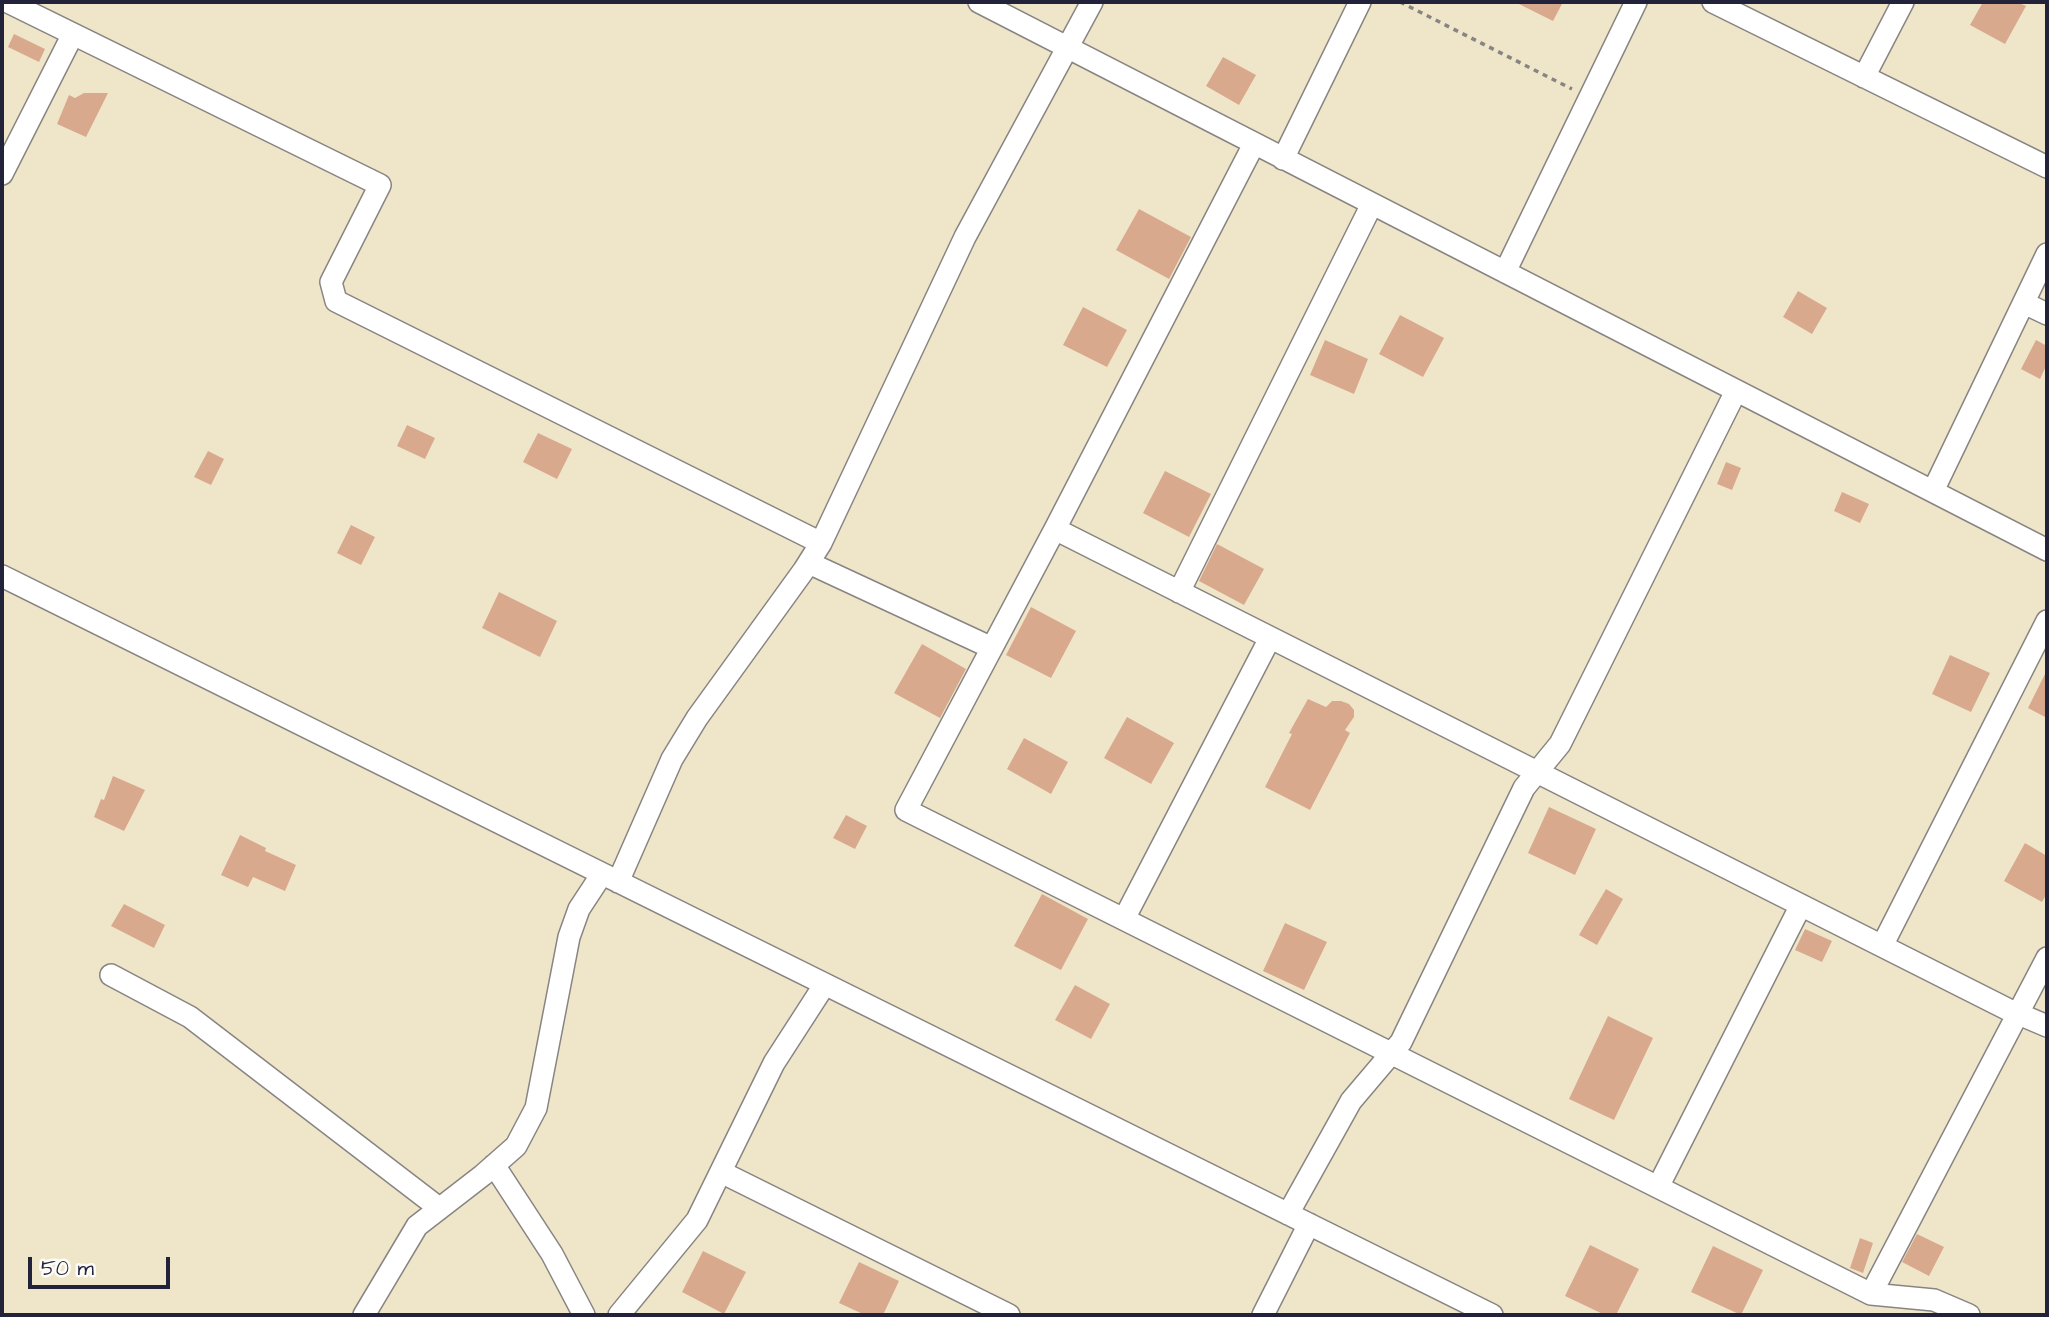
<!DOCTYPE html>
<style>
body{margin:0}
#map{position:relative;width:2049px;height:1317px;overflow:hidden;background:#efe6ca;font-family:"Architects Daughter",sans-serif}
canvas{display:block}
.frame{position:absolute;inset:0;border:4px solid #22223b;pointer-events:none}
.scale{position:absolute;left:28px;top:1257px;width:142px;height:32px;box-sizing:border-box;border:4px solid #22223b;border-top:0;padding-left:9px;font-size:21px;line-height:24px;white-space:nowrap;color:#22223b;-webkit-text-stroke:5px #fdfcf7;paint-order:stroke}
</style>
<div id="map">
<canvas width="2049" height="1317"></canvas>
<div class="frame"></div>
<div class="scale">50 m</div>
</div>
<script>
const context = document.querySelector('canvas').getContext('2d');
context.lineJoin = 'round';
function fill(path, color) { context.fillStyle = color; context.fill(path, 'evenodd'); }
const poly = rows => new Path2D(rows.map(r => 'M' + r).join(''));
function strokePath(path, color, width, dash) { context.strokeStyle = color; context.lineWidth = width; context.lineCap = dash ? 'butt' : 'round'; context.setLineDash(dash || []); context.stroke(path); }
const building = poly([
 [1515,2,1563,2,1553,21],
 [1983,2,2017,2,2026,6,2005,44,1970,25],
 [14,34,45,49,39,62,8,47],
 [1223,57,1256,75,1239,105,1206,86],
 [84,93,108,93,86,137,57,124,69,95,75,98],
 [1139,209,1191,237,1169,279,1116,250],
 [1798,291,1827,308,1812,334,1783,317],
 [1083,307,1127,330,1107,367,1063,345],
 [1400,315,1444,338,1423,377,1379,354],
 [1325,340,1368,359,1354,394,1310,375],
 [2036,340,2047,346,2047,364,2040,379,2021,369],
 [407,425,435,438,425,459,397,446],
 [538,433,572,449,557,479,523,462],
 [208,451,224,459,211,485,194,477],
 [1726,462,1741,468,1732,490,1717,484],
 [1165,471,1211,494,1189,537,1143,513],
 [1842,492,1869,504,1860,523,1834,511],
 [351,525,375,537,361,565,337,553],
 [1217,544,1264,569,1244,605,1199,581],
 [499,592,557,621,540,657,482,628],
 [1031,607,1076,631,1051,678,1006,655],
 [922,644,966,669,940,718,894,693],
 [1950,655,1990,673,1971,712,1932,694],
 [2047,670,2047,718,2028,708],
 [1308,699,1326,707,1332,701,1341,701,1349,704,1354,710,1354,717,1345,730,1350,733,1310,810,1265,787,1292,734,1289,733],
 [1127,717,1174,743,1151,784,1104,758],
 [1024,738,1068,762,1051,794,1007,769],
 [113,776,145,790,124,831,94,817,101,799,104,800],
 [1549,807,1596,829,1575,875,1528,853],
 [846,815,867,826,855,849,833,838],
 [240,835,266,848,265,851,296,865,285,891,253,877,248,887,221,875],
 [2025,843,2047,856,2047,893,2042,902,2004,881],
 [1606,889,1623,899,1597,945,1579,935],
 [1042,894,1088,919,1061,970,1014,946],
 [124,904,165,925,154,948,111,926],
 [1285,923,1327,942,1304,990,1263,971],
 [1805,929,1832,941,1822,962,1795,950],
 [1075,985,1110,1004,1091,1039,1055,1020],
 [1608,1016,1653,1038,1614,1120,1569,1099],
 [1917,1234,1944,1247,1929,1276,1902,1262],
 [1860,1238,1873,1243,1863,1273,1850,1268],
 [1590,1245,1639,1269,1616,1315,1605,1315,1565,1296],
 [1713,1246,1763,1270,1741,1315,1691,1292],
 [703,1251,746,1272,724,1314,682,1292],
 [859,1262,899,1281,883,1315,865,1315,839,1303]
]);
const path = poly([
 [1400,2,1572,89]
]);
const minor = poly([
 [8,2,380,185,331,282,336,301,821,543],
 [979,2,2047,550],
 [1713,2,2047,167],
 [1864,77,1903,2],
 [1254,144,1055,529,906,810,1871,1294,1934,1300,1969,1315],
 [1283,159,1360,2],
 [2,174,73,34],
 [1505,272,1636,2],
 [2024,303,2047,314],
 [1933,491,2047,254],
 [1055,529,2007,1009,2047,1026],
 [809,563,992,648],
 [2,576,1492,1315],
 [1179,592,1372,204],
 [618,882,672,759,697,718,804,570,821,543,965,237,1092,2],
 [1124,919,1270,638],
 [1882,946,2047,621],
 [111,975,190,1017,439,1208],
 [494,1165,552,1254,584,1315],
 [721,1172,1009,1315],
 [1658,1187,1801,905],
 [1288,1214,1351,1101,1401,1042,1524,788,1560,744,1736,391],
 [1871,1294,2047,958],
 [364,1315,417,1226,483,1175,516,1146,536,1108,569,937,579,909,602,874],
 [619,1315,697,1220,774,1063,825,984],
 [1263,1315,1309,1224]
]);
fill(building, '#d9a98e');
strokePath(minor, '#888482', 24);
strokePath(path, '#888482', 3.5, [5, 5]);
strokePath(minor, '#fff', 21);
</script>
